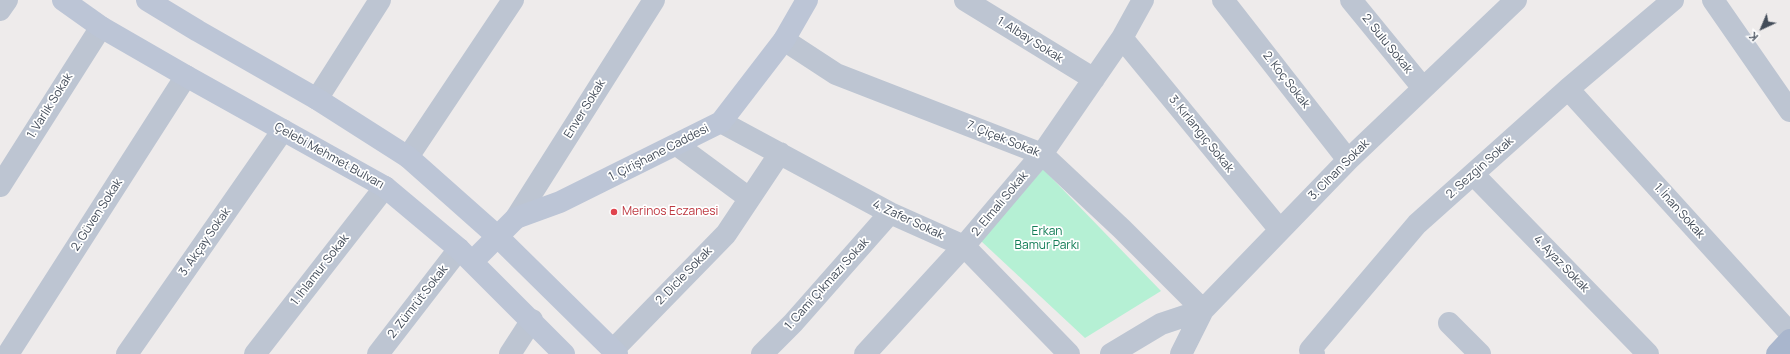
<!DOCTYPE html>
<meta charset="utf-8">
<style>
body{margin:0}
#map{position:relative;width:1790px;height:354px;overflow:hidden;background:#eeebeb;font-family:Manrope,sans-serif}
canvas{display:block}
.north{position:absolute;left:1742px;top:8px;width:40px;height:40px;-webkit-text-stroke:3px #fff;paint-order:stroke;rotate:224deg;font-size:11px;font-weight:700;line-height:16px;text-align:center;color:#434c59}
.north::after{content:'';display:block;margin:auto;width:14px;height:18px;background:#434c59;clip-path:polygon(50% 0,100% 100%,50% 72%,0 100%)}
</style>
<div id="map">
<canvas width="1790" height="354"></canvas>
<div class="north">K</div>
</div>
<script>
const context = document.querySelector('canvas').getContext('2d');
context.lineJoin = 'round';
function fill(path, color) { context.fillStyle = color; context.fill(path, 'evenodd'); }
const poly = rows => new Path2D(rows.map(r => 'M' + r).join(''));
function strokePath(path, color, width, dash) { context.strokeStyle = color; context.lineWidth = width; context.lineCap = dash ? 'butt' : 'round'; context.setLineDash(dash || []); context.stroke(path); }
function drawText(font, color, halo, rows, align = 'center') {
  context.font = font + ' Manrope,sans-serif'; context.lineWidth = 3.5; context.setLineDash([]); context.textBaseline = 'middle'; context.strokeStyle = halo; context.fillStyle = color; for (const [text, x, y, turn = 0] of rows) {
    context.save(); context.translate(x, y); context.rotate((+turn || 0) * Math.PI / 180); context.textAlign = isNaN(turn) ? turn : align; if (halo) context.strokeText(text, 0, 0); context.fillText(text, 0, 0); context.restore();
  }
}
const green = poly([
 [1043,169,1161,291,1085,338,981,241]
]);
const street = poly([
 [965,0,1094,79],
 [1223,0,1348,160],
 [1351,0,1423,88],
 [1713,0,1790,111],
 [0,10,7,0],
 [1122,38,1280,230],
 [784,40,836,74,1042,154,1122,229,1203,310,1161,324,1111,354],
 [1568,89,1790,333],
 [317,99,380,0],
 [721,122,890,213,964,246,1069,354],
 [677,145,749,198],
 [408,157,513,0],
 [1473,174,1648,354],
 [0,186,101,27],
 [516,218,654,0],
 [1449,323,1480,354],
 [613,350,726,234,780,153],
 [8,354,186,76],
 [127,354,283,130],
 [255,354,385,187],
 [378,354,459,249],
 [510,354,532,320],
 [762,354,793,323,890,213],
 [865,354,964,246,1042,154,1122,38,1143,0],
 [1181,354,1203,310,1348,160,1516,0],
 [1314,354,1310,350,1417,224,1568,89,1673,0]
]);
const secondary = poly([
 [63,0,101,27,186,76,385,187,459,249,564,354],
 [147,0,198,31,317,99,408,157,497,236,617,354],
 [472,262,516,218,560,202,721,122,784,40,807,0]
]);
const primary = poly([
 [1777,354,1790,340]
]);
const markers = [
 [614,212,4,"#e0444e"]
];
const streetNames = [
 ["1. Albay Sokak",1030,40,32],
 ["2. Sulu Sokak",1387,44,51],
 ["2. Koç Sokak",1286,80,52],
 ["1. Varlık Sokak",50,106,-58],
 ["Enver Sokak",585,109,-58],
 ["3. Kırlangıç Sokak",1201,134,51],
 ["7. Çiçek Sokak",1003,139,22],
 ["1. Çirişhane Caddesi",659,153,-27],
 ["Çelebi Mehmet Bulvarı",329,156,29],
 ["2. Sezgin Sokak",1480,168,-42],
 ["3. Cihan Sokak",1339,170,-45],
 ["2. Elmalı Sokak",1000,204,-50],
 ["1. İnan Sokak",1679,211,48],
 ["2. Güven Sokak",97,215,-57],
 ["4. Zafer Sokak",908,220,25],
 ["3. Akçay Sokak",205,242,-55],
 ["4. Ayaz Sokak",1561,264,46],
 ["1. Ihlamur Sokak",320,270,-52],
 ["2. Dicle Sokak",684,276,-46],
 ["1. Cami Çıkmazı Sokak",827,284,-48],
 ["2. Zümrüt Sokak",418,302,-52]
];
const healthNames = [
 ["Merinos Eczanesi",622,212]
];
const parkNames = [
 ["Erkan",1047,232],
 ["Bamur Parkı",1047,246]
];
fill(green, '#b5f0d4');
strokePath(street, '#bdc5d2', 22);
strokePath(secondary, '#bcc5d6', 22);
strokePath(primary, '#a9b6cd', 22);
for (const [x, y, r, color] of markers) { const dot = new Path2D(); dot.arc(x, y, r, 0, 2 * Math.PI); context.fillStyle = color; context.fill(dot); strokePath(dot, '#fff', 1.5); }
drawText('12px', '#434c59', '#fff', streetNames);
drawText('12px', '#be3a42', '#fff', healthNames, 'left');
drawText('12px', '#127d56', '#fff', parkNames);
</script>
